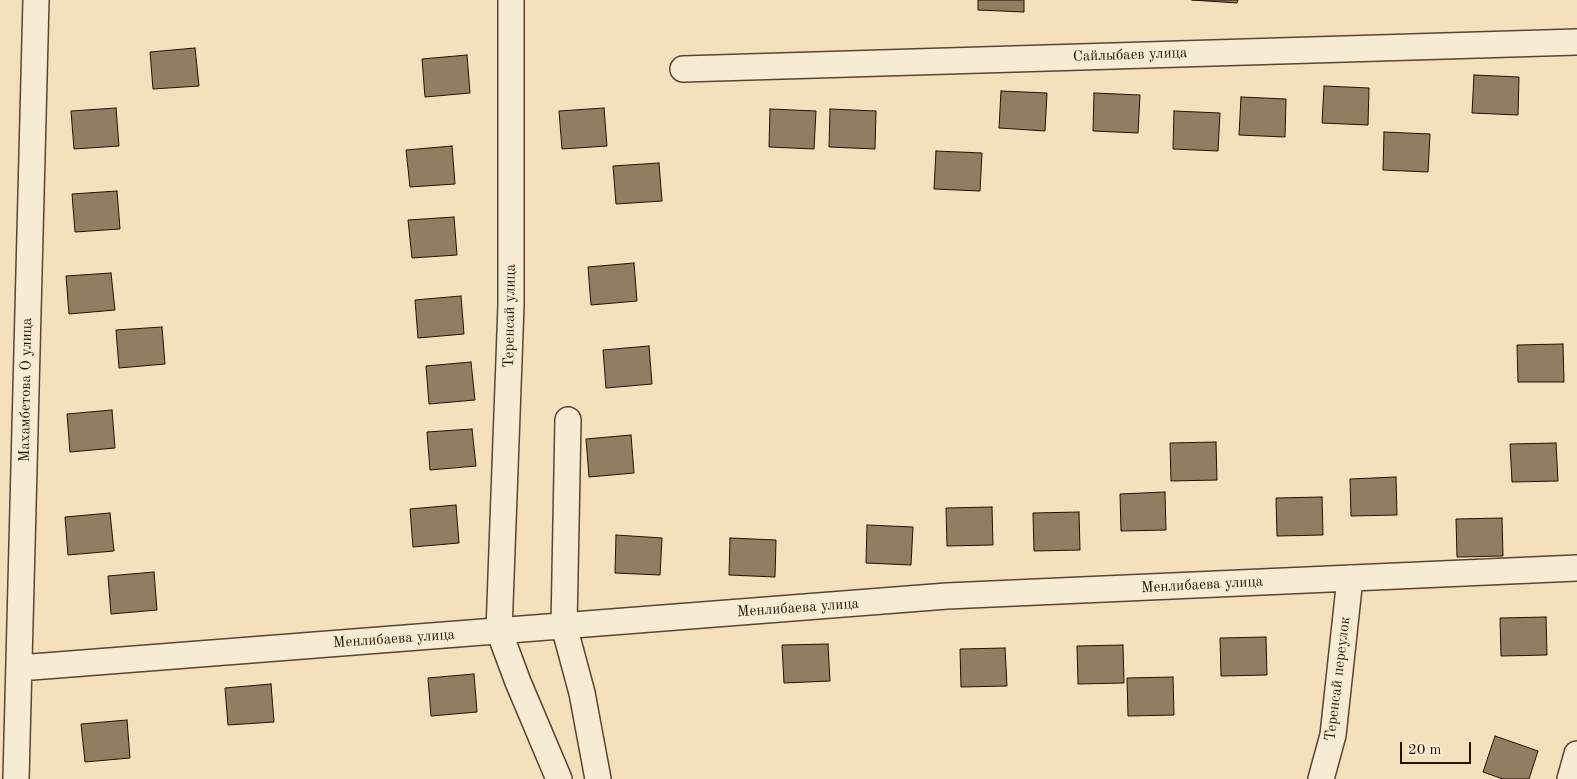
<!DOCTYPE html>
<meta charset="utf-8">
<style>
body{margin:0}
#map{position:relative;width:1577px;height:779px;overflow:hidden;background:#f5e0bd;font-family:"Old Standard TT",serif}
canvas{display:block}
.scale{position:absolute;left:1400px;top:742px;width:71px;height:22px;box-sizing:border-box;border:2px solid #231200;border-top:0;padding-left:6px;font-size:15px;line-height:18px;white-space:nowrap;color:#231200;-webkit-text-stroke:4px #f8ebd4;paint-order:stroke}
</style>
<div id="map">
<canvas width="1577" height="779"></canvas>
<div class="scale">20 m</div>
</div>
<script>
const context = document.querySelector('canvas').getContext('2d');
context.lineJoin = 'round';
function fill(path, color) { context.fillStyle = color; context.fill(path, 'evenodd'); }
const poly = rows => new Path2D(rows.map(r => 'M' + r).join(''));
function strokePath(path, color, width, dash) { context.strokeStyle = color; context.lineWidth = width; context.lineCap = dash ? 'butt' : 'round'; context.setLineDash(dash || []); context.stroke(path); }
function drawText(font, color, halo, rows, align = 'center') {
  context.font = font + ' "Old Standard TT",serif'; context.lineWidth = 4.5; context.setLineDash([]); context.textBaseline = 'middle'; context.strokeStyle = halo; context.fillStyle = color; for (const [text, x, y, turn = 0] of rows) {
    context.save(); context.translate(x, y); context.rotate((+turn || 0) * Math.PI / 180); context.textAlign = isNaN(turn) ? turn : align; if (halo) context.strokeText(text, 0, 0); context.fillText(text, 0, 0); context.restore();
  }
}
const building = poly([
 [978,0,1024,0,1024,12,978,10,978,0],
 [1192,0,1238,0,1237,3,1192,0],
 [195,48,199,86,153,89,150,52,195,48],
 [467,55,470,93,425,97,422,59,467,55],
 [1474,75,1519,77,1518,115,1472,113,1474,75],
 [1324,86,1369,88,1368,125,1322,123,1324,86],
 [1001,91,1047,93,1045,131,999,128,1001,91],
 [1094,93,1140,95,1138,133,1093,131,1094,93],
 [1241,97,1286,99,1285,137,1239,135,1241,97],
 [116,108,119,146,74,149,71,111,116,108],
 [604,108,607,146,562,149,559,111,604,108],
 [770,109,816,111,814,149,769,147,770,109],
 [830,109,876,111,875,149,829,147,830,109],
 [1174,111,1220,113,1218,151,1173,149,1174,111],
 [1384,132,1430,134,1428,172,1383,170,1384,132],
 [452,146,455,184,410,187,406,150,452,146],
 [936,151,982,153,980,191,934,189,936,151],
 [659,163,662,201,616,204,613,166,659,163],
 [117,191,120,229,75,232,72,194,117,191],
 [454,217,457,255,412,258,408,220,454,217],
 [634,263,637,301,591,305,588,267,634,263],
 [111,273,115,310,69,314,66,276,111,273],
 [461,296,464,334,418,338,415,300,461,296],
 [162,327,165,364,119,368,116,330,162,327],
 [1563,344,1564,382,1518,382,1517,345,1563,344],
 [649,346,652,384,606,388,603,350,649,346],
 [471,362,475,400,429,404,426,366,471,362],
 [112,410,115,448,70,452,67,414,112,410],
 [472,429,476,466,430,470,427,432,472,429],
 [631,435,634,473,589,477,586,439,631,435],
 [1216,442,1217,480,1171,481,1170,443,1216,442],
 [1556,443,1558,481,1512,482,1510,444,1556,443],
 [1396,477,1397,515,1351,516,1350,479,1396,477],
 [1165,492,1166,530,1121,531,1120,494,1165,492],
 [1322,497,1323,535,1277,536,1276,498,1322,497],
 [456,505,459,543,413,547,410,509,456,505],
 [992,507,993,545,947,546,946,508,992,507],
 [1079,512,1080,550,1034,551,1033,513,1079,512],
 [110,513,114,551,68,555,65,517,110,513],
 [1502,518,1503,556,1457,557,1456,519,1502,518],
 [867,525,913,527,911,565,866,563,867,525],
 [616,535,662,538,660,575,615,573,616,535],
 [730,538,776,540,775,577,729,575,730,538],
 [154,572,157,610,111,614,108,576,154,572],
 [1546,617,1547,655,1501,656,1500,618,1546,617],
 [1266,637,1267,675,1221,676,1220,638,1266,637],
 [828,644,830,681,784,683,782,645,828,644],
 [1123,645,1124,683,1078,684,1077,646,1123,645],
 [1005,648,1007,686,961,687,960,649,1005,648],
 [474,674,477,712,431,716,428,678,474,674],
 [1173,677,1174,715,1128,716,1127,678,1173,677],
 [271,684,274,722,228,725,225,688,271,684],
 [127,720,130,758,85,762,81,724,127,720],
 [1495,736,1538,751,1529,779,1503,779,1483,772,1495,736]
]);
const minor = poly([
 [511,0,511,305,499,631,518,682,559,779],
 [683,69,1577,42],
 [568,420,564,626,582,693,598,779],
 [19,668,947,596,1577,568],
 [16,779,36,0],
 [1321,779,1333,735,1350,578],
 [1570,779,1577,754]
]);
const streetNames = [
 ["Сайлыбаев улица",1130,55,-2],
 ["Теренсай улица",510,316,-89],
 ["Махамбетова О улица",26,390,-89],
 ["Менлибаева улица",1202,585,-3],
 ["Менлибаева улица",798,608,-4],
 ["Менлибаева улица",394,639,-4],
 ["Теренсай переулок",1338,679,-83]
];
fill(building, '#907d62');
strokePath(building, '#231200', 1);
strokePath(minor, '#58462f', 28);
strokePath(minor, '#f8ebd4', 25);
drawText('15px', '#231200', '#f8ebd4', streetNames);
</script>
